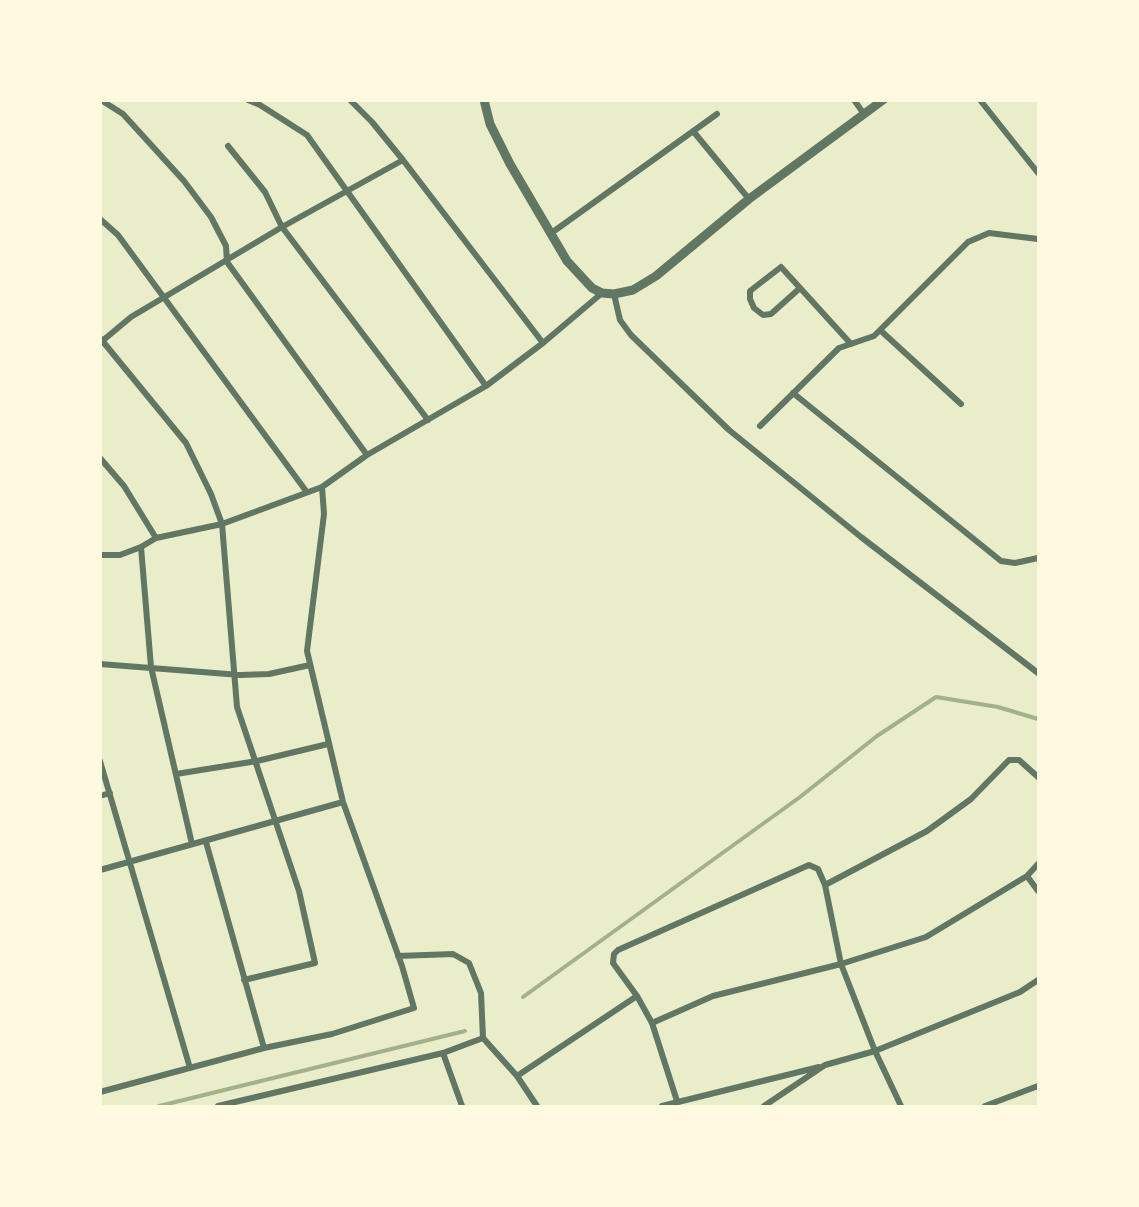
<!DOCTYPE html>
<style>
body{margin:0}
#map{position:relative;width:1139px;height:1207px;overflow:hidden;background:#e9edc9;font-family:"Noto Sans",sans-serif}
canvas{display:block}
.frame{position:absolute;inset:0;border:102px solid #fefae0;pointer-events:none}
</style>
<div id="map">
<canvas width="1139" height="1207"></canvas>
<div class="frame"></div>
</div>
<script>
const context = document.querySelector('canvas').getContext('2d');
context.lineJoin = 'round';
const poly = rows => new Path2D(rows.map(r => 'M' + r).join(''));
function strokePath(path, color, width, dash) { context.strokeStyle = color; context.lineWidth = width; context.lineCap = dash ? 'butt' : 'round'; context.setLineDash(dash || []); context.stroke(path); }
const stream = poly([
 [523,997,800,797,877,736,936,697,998,707,1038,719],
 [159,1106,465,1031]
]);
const minor = poly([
 [101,100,123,114,184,181,211,217,226,246,227,262,367,455],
 [248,100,260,105,307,135,486,386],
 [350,100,372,122,403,160,543,343],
 [854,100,864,114],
 [980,100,1038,173],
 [693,131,749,199],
 [228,146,265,192,282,227,428,420],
 [100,219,118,235,306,491],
 [550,234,717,114],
 [800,288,771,314,763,315,754,308,750,299,750,291,781,267,851,344],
 [614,294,620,320,631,335,729,430,861,537,1038,673],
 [880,330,961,404],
 [100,338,186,443,211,494,222,524,237,707,299,891,315,963,244,980],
 [101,342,131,317,282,227,403,160],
 [793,393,1001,561,1015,563,1038,558],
 [760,426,839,348,874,336,968,242,989,233,1038,239],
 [100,458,124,486,156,538],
 [141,547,151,667,192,844],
 [100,555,120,555,141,547,156,538,222,524,322,487,367,455,486,386,543,343,602,293],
 [100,664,240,675,269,674,310,665],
 [100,761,190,1068],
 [176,774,257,761,328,744],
 [100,796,110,793],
 [206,842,264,1048],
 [100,870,343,802],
 [1027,876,1038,891],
 [825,885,927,831,971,799,1009,760,1019,760,1038,777],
 [398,956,453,954,469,963,481,993,483,1038,517,1076,537,1106],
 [652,1023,713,996,841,964,926,937,1027,876,1038,864],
 [443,1053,462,1106],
 [517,1076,637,996],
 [100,1092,264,1048,332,1034,414,1008,402,966,343,802,307,651,324,514,322,487],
 [677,1101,652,1023,637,996,613,963,614,954,618,950,809,865,818,869,825,885,841,964,875,1051,901,1106],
 [218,1106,443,1053,483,1038],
 [662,1106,819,1067],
 [764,1106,825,1065,875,1051,1020,992,1038,980],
 [985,1106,1038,1086]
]);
const tertiary = poly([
 [484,100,490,124,510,164,567,261,592,288,602,293,614,294,633,290,656,276,749,199,883,100]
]);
strokePath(stream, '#a3b18a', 4);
strokePath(minor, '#617663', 6);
strokePath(tertiary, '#617663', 9);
</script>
